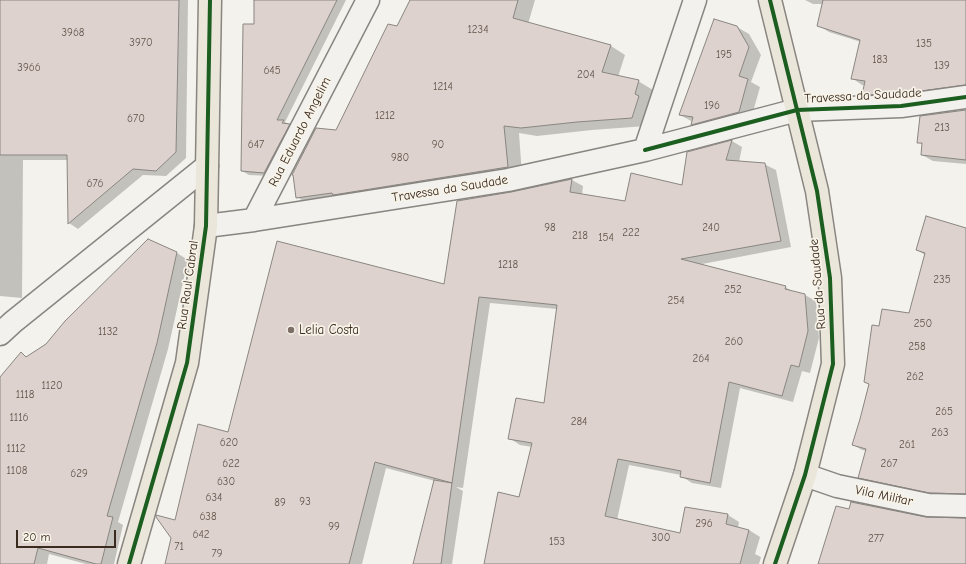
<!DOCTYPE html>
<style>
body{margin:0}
#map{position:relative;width:966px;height:564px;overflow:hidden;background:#f4f2ec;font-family:"Comic Neue",sans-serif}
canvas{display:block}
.scale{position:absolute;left:16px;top:530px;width:100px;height:18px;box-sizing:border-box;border:2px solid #3b2a1e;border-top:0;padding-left:5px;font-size:12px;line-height:14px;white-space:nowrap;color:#3b2a1e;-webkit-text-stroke:3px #f7f3e8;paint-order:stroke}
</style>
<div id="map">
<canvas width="966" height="564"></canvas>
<div class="scale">20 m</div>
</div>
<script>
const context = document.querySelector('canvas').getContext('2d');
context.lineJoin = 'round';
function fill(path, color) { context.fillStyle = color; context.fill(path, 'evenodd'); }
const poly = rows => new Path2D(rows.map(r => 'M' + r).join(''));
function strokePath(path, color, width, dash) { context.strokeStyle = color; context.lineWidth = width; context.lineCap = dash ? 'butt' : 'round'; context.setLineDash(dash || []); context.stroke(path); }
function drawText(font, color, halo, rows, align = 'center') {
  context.font = font + ' "Comic Neue",sans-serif'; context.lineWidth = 3.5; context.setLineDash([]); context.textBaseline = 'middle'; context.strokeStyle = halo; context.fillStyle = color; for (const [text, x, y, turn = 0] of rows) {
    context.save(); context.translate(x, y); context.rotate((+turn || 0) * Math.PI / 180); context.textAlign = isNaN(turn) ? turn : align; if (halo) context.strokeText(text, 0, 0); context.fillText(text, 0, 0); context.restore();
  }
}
const shadow = poly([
 [0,0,188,0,186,158,166,176,143,175,78,229,69,223,68,160,23,160,22,298,0,296],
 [255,0,346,0,285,122,296,129,272,176,249,175,242,171,255,25],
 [411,0,535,0,528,24,611,46,625,55,618,77,638,81,653,90,649,103,646,126,592,130,537,136,519,133,522,175,311,206,297,197,398,27],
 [805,0,966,0,966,92,874,101,863,94,865,85,862,85,852,78,861,42,829,32,818,25,823,4,813,4],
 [737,27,749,34,761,55,751,82,760,87,751,119,705,131,693,124,693,122,680,115],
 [966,111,966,164,933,161,922,155,923,145,919,142],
 [732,141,742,147,739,162,764,164,776,170,791,247,697,265,785,287,794,292,805,295,816,301,819,338,810,373,802,371,793,402,740,388,721,488,692,483,681,476,681,475,629,465,617,520,681,535,686,508,728,515,739,522,738,528,749,530,760,537,755,554,761,557,759,564,485,564,520,498,532,447,520,445,509,438,545,405,557,309,490,303,463,488,456,487,463,491,452,564,414,564,435,481,386,468,362,564,166,564,176,521,229,433,445,286,511,193,572,180,583,186,582,195,626,202,682,186,688,153],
 [966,229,966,498,940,497,869,483,859,477,867,451,862,450,853,445,870,385,865,382,880,327,910,314,925,255,917,250],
 [177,253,188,260,168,349,118,522,123,525,114,564,86,564,49,554,47,564,0,564,0,378,21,354,27,357]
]);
const building = poly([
 [0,0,179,0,176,152,156,171,133,169,68,224,67,155,0,155,0,0],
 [254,0,337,0,277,120,284,120,282,123,290,124,264,173,241,171,243,24,254,24,254,0],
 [410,0,518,0,513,18,611,45,602,72,639,80,635,94,639,96,632,118,577,122,521,128,504,126,508,167,333,195,332,193,296,198,293,175,292,175,316,128,336,130,388,24,397,26,410,0],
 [823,0,966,0,966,85,900,94,862,95,865,81,851,79,860,40,817,26,823,0],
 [714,19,737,26,749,47,739,76,748,79,739,112,691,125,693,117,679,115,714,19],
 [966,110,966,160,921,155,922,143,917,143,920,116,966,110],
 [732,140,726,160,765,163,781,241,681,259,786,286,785,289,805,294,808,331,799,367,791,365,782,396,729,382,710,483,680,477,681,471,618,459,605,516,680,533,685,507,728,514,726,524,749,530,740,564,484,564,498,492,519,497,532,443,508,439,516,398,544,403,557,305,479,297,452,483,375,462,349,564,165,564,171,538,156,517,156,515,175,520,198,424,228,432,277,241,444,284,457,201,511,192,572,179,570,192,625,201,631,173,682,185,687,152,732,140],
 [926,216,966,228,966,494,929,493,858,478,866,449,852,445,860,419,869,384,864,382,872,325,879,326,882,309,909,313,925,253,916,250,926,216],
 [148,239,177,252,157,343,107,516,113,517,101,564,96,564,38,548,34,564,0,564,0,377,21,352,26,357,46,344,65,321,148,239],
 [434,480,452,483,441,564,413,564,434,480],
 [851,502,926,517,966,518,966,564,818,564,836,506,849,509,851,502]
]);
const minor = poly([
 [645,150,695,0],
 [254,220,508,180,645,150,797,110,901,106,966,97],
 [206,226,254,220,368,0],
 [0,334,13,322,207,166],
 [805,475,837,486,928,505,966,506]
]);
const major = poly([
 [770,0,817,191,830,278,833,364,805,475,775,564],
 [129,564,187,363,206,226,210,0]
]);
const cycleway = poly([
 [770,0,817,191,830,278,833,364,805,475,775,564],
 [645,150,797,110,901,106,966,97],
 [129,564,187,363,206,226,210,0]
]);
const markers = [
 [291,330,4,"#7c7066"]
];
const numberNames = [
 ["1234",478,30],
 ["3968",73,33],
 ["3970",141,43],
 ["135",924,44],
 ["195",724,55],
 ["183",880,60],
 ["139",942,66],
 ["3966",29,68],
 ["645",272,71],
 ["204",586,75],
 ["1214",443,87],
 ["196",712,106],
 ["1212",385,116],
 ["670",136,119],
 ["213",942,128],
 ["647",256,145],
 ["90",438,145],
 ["980",400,158],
 ["676",95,184],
 ["98",550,228],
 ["240",711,228],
 ["222",631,233],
 ["218",580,236],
 ["154",606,238],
 ["1218",508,265],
 ["235",942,280],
 ["252",733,290],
 ["254",676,301],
 ["250",923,324],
 ["1132",108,332],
 ["260",734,342],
 ["258",917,347],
 ["264",701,359],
 ["262",915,377],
 ["1120",52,386],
 ["1118",25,395],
 ["265",944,412],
 ["1116",19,418],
 ["284",579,422],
 ["263",940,433],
 ["620",229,443],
 ["261",907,445],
 ["1112",16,449],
 ["622",231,464],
 ["267",889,464],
 ["1108",17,471],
 ["629",79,474],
 ["630",226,482],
 ["634",214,498],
 ["93",305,502],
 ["89",280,503],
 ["638",208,517],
 ["296",704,524],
 ["99",334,527],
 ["642",201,535],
 ["300",661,538],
 ["277",876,539],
 ["153",557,542],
 ["71",179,547],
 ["79",217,554]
];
const streetNames = [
 ["Travessa da Saudade",863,96,-3],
 ["Rua Eduardo Angelim",300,132,-63],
 ["Travessa da Saudade",450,189,-9],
 ["Rua da Saudade",818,284,-95],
 ["Rua Raul Cabral",188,285,-82],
 ["Vila Militar",884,496,12]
];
const poiNames = [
 ["Lelia Costa",299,330]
];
fill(shadow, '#0003');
fill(building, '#ddd2ce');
strokePath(building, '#898580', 1);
strokePath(minor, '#898580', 25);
strokePath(major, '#898580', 25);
strokePath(minor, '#f2f1ed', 22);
strokePath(major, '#ebe6da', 22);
strokePath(cycleway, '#1b5e20', 4);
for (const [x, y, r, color] of markers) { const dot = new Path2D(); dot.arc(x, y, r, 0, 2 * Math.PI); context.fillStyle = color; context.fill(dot); strokePath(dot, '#f7f3e8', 1.5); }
drawText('11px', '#64544a', null, numberNames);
drawText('13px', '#3b2a1e', '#f7f3e8', streetNames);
drawText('13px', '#3b2a1e', '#f7f3e8', poiNames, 'left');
</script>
